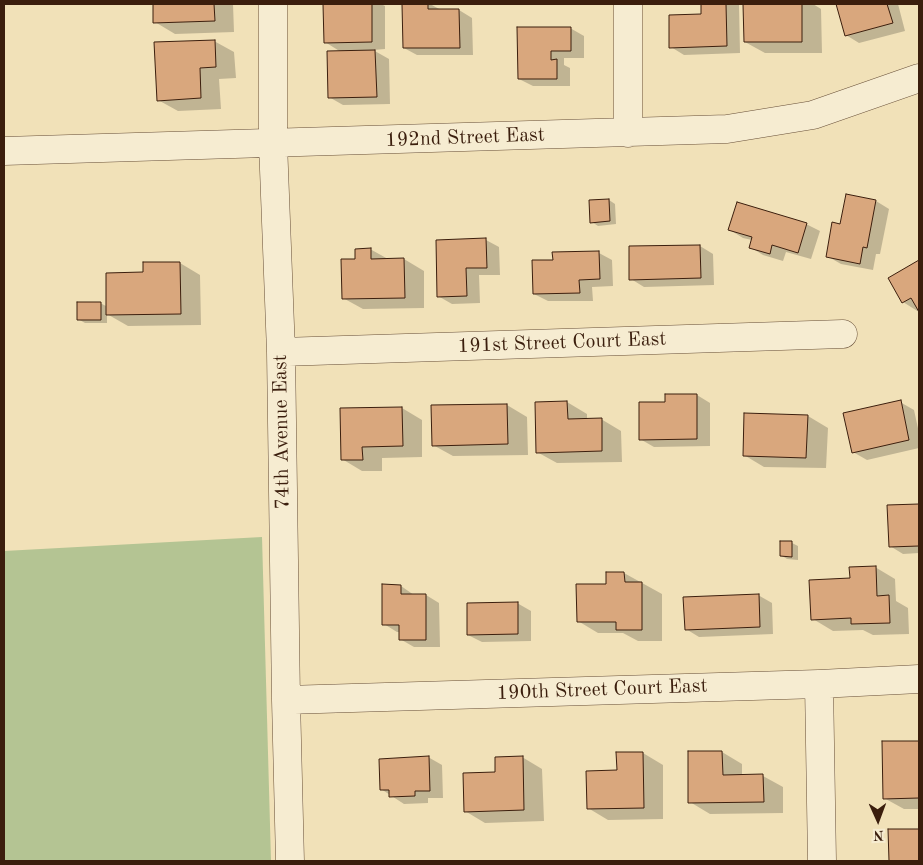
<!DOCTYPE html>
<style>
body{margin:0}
#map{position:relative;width:923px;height:865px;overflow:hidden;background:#f1e1b8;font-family:"Old Standard TT",serif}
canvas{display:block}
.frame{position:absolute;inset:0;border:5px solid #3b1e0d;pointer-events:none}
.north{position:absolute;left:853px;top:795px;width:50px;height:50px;-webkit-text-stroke:4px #f6ecd1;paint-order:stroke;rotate:178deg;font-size:14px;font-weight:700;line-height:20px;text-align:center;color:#3b1e0d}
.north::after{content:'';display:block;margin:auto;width:18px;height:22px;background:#3b1e0d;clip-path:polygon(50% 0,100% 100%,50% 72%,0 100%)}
</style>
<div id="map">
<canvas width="923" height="865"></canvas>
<div class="frame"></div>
<div class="north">N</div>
</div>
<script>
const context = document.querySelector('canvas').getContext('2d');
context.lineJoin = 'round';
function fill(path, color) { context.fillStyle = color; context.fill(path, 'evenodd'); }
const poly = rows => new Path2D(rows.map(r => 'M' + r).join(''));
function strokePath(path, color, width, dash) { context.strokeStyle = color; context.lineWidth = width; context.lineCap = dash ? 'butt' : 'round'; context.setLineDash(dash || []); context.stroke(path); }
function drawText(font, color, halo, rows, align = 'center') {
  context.font = font + ' "Old Standard TT",serif'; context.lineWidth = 4.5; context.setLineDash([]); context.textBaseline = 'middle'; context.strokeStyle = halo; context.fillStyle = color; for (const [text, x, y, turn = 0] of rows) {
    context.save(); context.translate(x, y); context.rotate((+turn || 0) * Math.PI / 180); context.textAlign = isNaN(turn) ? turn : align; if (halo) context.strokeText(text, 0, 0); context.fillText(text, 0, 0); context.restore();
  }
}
const green = poly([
 [262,537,271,861,4,861,4,551]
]);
const shadow = poly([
 [154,4,233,4,234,32,175,34,155,22],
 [324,4,381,4,385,6,385,49,373,50,389,59,390,104,343,105,329,97,341,52,325,42],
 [404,4,430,4,441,10,459,10,472,18,473,55,417,55,404,48],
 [542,4,580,4,544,5],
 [702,4,736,4,739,5,740,53,684,55,671,47,703,15],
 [744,4,813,4,821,9,822,53,765,53,745,42],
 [838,4,898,4,905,31,859,43,846,35],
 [570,28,584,36,584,58,564,58,564,65,570,68,570,86,533,86,519,79],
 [214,41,234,52,236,78,219,79,221,109,178,111,158,100],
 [609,200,615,204,616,224,598,226,592,222],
 [876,201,889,209,880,254,876,254,873,270,841,264,827,256,841,225],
 [806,224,820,231,811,259,786,252,783,261,763,255,750,247,752,240,743,238,730,230],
 [486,240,499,247,500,275,479,275,480,303,452,304,438,296],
 [700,246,713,254,714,285,644,287,631,279],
 [370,249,388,259,404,259,424,271,424,308,363,309,343,298,356,260],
 [599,253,612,260,613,286,592,287,593,301,548,301,534,294,554,261],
 [919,262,919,312,903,302,890,279],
 [180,263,200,275,201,325,128,326,107,314,107,323,85,323,78,319,100,303,108,307,144,273],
 [697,395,710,403,710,446,654,447,640,439,667,403],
 [567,402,587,414,587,420,601,419,621,431,622,462,557,463,537,452,536,403],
 [900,402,914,410,919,433,919,448,867,460,853,452],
 [507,405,527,417,528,455,453,456,433,445],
 [402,408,422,420,422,457,382,458,382,471,362,471,342,459],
 [808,416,828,428,826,468,764,467,744,455],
 [919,505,919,553,903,554,890,546,888,506],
 [792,543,798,546,798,560,787,559,781,555],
 [875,567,895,579,896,601,908,608,909,634,873,635,863,630,833,631,813,619,851,579],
 [624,573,662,594,662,641,638,641,623,633,598,633,578,621,607,585],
 [383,586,401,586,414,595,426,595,439,603,440,647,414,647,400,639,400,632,397,632,384,624],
 [758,595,772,603,773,634,699,637,686,629],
 [517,603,531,611,531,641,482,642,468,635],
 [919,742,919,809,904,809,884,798,883,743],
 [722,752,742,764,742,776,763,776,783,787,783,813,710,814,690,802],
 [643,753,663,765,663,819,608,820,588,808],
 [428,757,442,765,443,798,428,798,428,803,404,804,381,789],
 [522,757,542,769,544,821,485,823,465,811,496,773],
 [919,830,919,861,890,861,889,831]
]);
const building = poly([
 [153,4,214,4,215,21,153,23,153,4],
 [323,4,372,4,372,42,324,43,323,4],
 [402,4,428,4,428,9,459,9,460,48,403,48,402,4],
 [701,4,726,4,727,46,669,48,669,15,701,14,701,4],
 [743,4,802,4,802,42,744,42,743,4],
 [836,4,887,4,893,23,845,36,836,4],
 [517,27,571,27,571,51,551,51,551,60,557,59,557,79,518,79,517,27],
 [215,40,216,67,200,68,201,98,157,101,154,42,215,40],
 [375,50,377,97,328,98,327,51,375,50],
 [846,194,876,200,867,248,863,247,860,264,826,257,832,222,840,224,846,194],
 [609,199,610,221,590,223,589,200,609,199],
 [737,202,807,223,798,253,772,245,770,254,749,248,752,237,728,230,737,202],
 [486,238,487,268,466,268,467,296,437,297,436,240,486,238],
 [700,245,701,278,629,280,629,246,700,245],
 [371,248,371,259,404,258,405,298,342,299,341,259,355,259,355,249,371,248],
 [599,251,600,279,579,280,580,293,533,294,532,260,553,260,552,252,599,251],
 [919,260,919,312,911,298,902,303,888,278,919,260],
 [143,262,180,262,181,314,106,315,106,273,143,272,143,262],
 [77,302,101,302,101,320,77,320,77,302],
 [665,394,697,394,697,439,639,440,639,402,665,402,665,394],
 [901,400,909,440,852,453,843,413,901,400],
 [567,401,568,419,602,418,602,451,536,453,535,402,567,401],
 [507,404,508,444,432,446,431,405,507,404],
 [402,407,403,446,362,447,363,460,341,460,340,408,402,407],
 [744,413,808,415,806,458,743,456,744,413],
 [919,504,919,546,889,547,887,505,919,504],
 [780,541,792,541,792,557,780,556,780,541],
 [876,566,877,596,889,595,890,623,851,624,851,618,811,620,809,580,850,578,849,567,876,566],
 [606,572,624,572,625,582,642,582,642,630,616,630,616,622,577,622,576,584,606,584,606,572],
 [382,584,401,585,401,594,426,594,426,640,399,640,399,625,382,625,382,584],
 [759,594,760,627,685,630,683,597,759,594],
 [518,602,518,634,467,635,467,603,518,602],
 [882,741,919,741,919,798,883,799,882,741],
 [688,751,722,751,723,775,763,774,764,802,688,803,688,751],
 [616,752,643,752,644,808,587,809,586,771,617,770,616,752],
 [429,756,430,791,415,791,415,796,389,797,389,790,380,790,379,759,429,756],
 [523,756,524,810,464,812,463,773,495,772,495,757,523,756],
 [888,829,919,829,919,861,889,861,888,829]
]);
const minor = poly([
 [273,4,273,143,281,352,286,700,290,861],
 [628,133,628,4],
 [4,151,727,129,813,115,919,78],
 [281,352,843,334],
 [819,684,822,861],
 [286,700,819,684,919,679]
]);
const streetNames = [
 ["192nd Street East",465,138,-2],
 ["191st Street Court East",562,343,-2],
 ["74th Avenue East",282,432,-91],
 ["190th Street Court East",602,690,-2]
];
fill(green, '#b4c493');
fill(shadow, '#0003');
fill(building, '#d9a77d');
strokePath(building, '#3b1e0d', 1);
strokePath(minor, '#684f38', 29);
strokePath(minor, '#f6ecd1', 28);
drawText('20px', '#3b1e0d', '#f6ecd1', streetNames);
</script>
